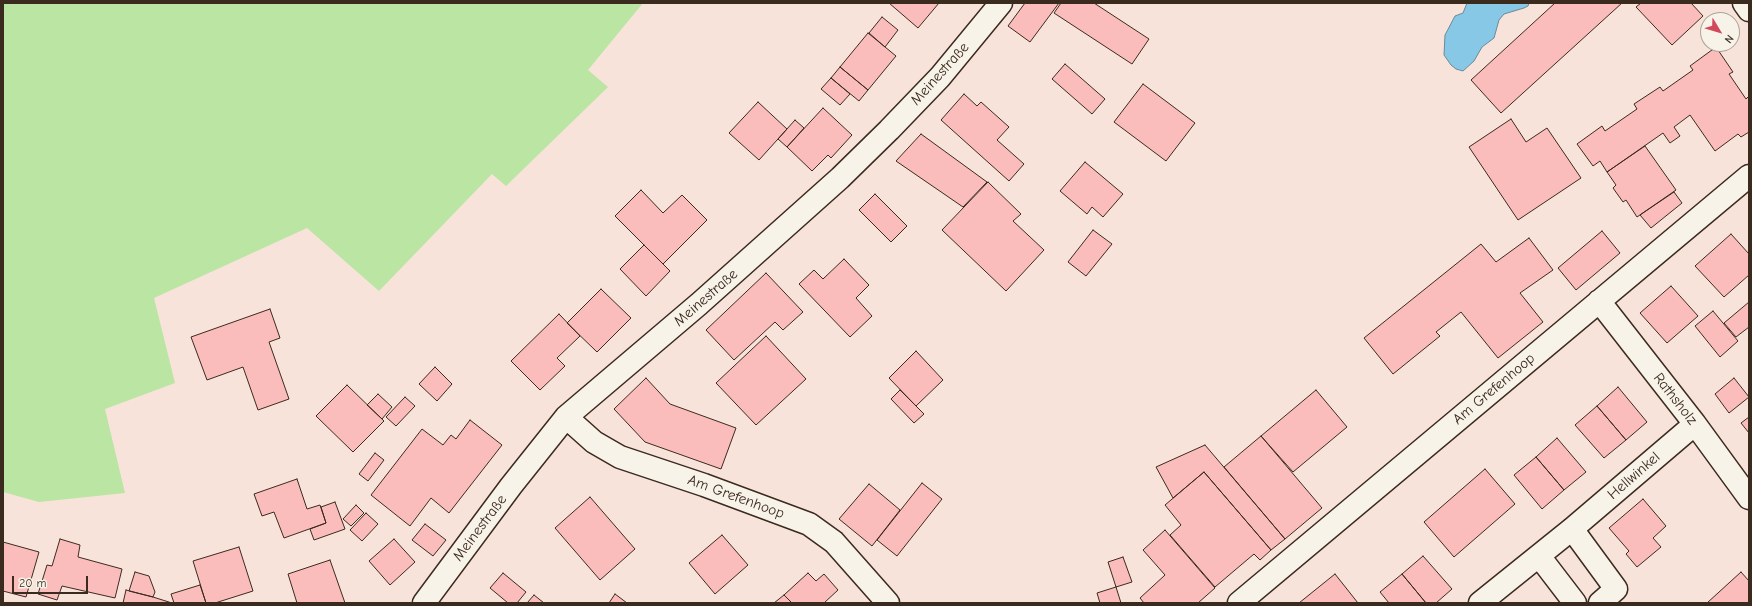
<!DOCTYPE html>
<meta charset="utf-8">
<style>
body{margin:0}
#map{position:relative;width:1752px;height:606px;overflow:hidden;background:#f8e3da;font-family:"Comic Neue",sans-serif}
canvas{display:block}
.frame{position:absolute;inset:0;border:4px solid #3b2a1e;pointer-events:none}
.north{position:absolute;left:1700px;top:12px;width:40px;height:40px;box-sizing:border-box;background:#f7f3e8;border:1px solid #aca397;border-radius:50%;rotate:128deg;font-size:11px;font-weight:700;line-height:16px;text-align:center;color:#3b2a1e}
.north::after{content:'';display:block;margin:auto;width:14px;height:18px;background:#d1495b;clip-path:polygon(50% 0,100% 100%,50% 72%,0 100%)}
.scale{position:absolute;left:12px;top:576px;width:76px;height:18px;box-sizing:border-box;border:2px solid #3b2a1e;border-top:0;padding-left:5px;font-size:12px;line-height:14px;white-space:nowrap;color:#3b2a1e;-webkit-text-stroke:3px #f7f3e8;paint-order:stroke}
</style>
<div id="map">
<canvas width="1752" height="606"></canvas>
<div class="frame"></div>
<div class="north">N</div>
<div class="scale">20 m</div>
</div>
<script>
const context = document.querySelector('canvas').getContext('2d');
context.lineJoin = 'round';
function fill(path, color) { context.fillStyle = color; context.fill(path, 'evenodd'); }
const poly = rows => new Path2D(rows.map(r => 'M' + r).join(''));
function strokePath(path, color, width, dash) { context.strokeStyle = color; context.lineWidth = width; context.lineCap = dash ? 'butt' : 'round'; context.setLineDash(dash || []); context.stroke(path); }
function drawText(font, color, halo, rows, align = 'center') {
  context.font = font + ' "Comic Neue",sans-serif'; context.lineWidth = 3.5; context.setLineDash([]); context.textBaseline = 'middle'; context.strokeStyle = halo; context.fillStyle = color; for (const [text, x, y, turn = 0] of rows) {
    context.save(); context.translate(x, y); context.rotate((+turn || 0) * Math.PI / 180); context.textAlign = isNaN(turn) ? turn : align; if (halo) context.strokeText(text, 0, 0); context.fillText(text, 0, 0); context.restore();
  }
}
const green = poly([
 [3,3,643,3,588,70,608,87,506,186,492,174,379,291,307,228,154,298,175,383,105,409,125,493,39,502,3,492]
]);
const water = poly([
 [1467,3,1529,3,1528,6,1524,8,1504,14,1499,20,1494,38,1482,47,1474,61,1463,71,1456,69,1451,65,1444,55,1445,35,1455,16,1463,13,1467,3]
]);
const building = poly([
 [889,3,939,3,918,28,889,3],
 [1025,3,1059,3,1030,42,1008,26,1025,3],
 [1061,3,1094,3,1149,39,1132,64,1054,13,1061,3],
 [1555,3,1622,3,1501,113,1471,80,1555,3],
 [1641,3,1691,3,1703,16,1672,45,1636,7,1641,3],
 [882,17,898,30,885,47,869,33,882,17],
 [868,33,896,56,868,90,840,67,868,33],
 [1716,47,1733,72,1729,74,1746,99,1749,96,1749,132,1741,137,1738,134,1715,151,1690,115,1674,127,1680,136,1670,143,1663,133,1607,172,1600,161,1593,166,1577,144,1602,126,1605,131,1637,109,1634,104,1660,87,1663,91,1693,70,1690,66,1716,47],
 [1065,64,1105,99,1092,114,1052,79,1065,64],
 [840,67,868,90,859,101,831,78,840,67],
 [831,78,850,94,840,105,821,89,831,78],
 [1143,84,1195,123,1166,161,1114,122,1143,84],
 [964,94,977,106,981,102,1009,127,997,140,1024,164,1009,181,941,120,964,94],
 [758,102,787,129,759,160,729,133,758,102],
 [823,108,852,135,831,158,828,155,812,171,787,147,823,108],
 [1511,119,1526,142,1547,128,1581,178,1518,220,1469,147,1511,119],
 [795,120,804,128,787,147,778,139,795,120],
 [921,134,987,182,963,207,896,161,921,134],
 [1645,146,1676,190,1637,217,1626,200,1623,202,1613,188,1616,185,1607,172,1645,146],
 [1085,162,1123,194,1103,217,1092,207,1087,214,1060,191,1085,162],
 [988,182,1021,214,1013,221,1044,250,1006,291,942,230,988,182],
 [641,190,663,213,682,195,707,220,663,264,615,216,641,190],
 [1674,192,1682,203,1651,228,1640,215,1674,192],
 [875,194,907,226,891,242,859,210,875,194],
 [1093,230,1112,244,1086,276,1068,262,1093,230],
 [1602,231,1620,253,1576,290,1558,268,1602,231],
 [1731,234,1749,254,1749,275,1724,297,1695,266,1731,234],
 [1529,238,1553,270,1520,293,1543,322,1498,358,1461,312,1436,332,1440,336,1393,374,1364,338,1481,244,1496,262,1529,238],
 [644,245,670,271,646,296,620,269,644,245],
 [844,259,869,285,856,298,872,316,850,337,799,284,814,270,823,279,844,259],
 [766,273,803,312,783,330,775,322,734,360,706,330,766,273],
 [1671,286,1698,316,1667,343,1640,313,1671,286],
 [601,289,631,318,597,352,567,323,601,289],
 [1749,302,1749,327,1736,337,1724,323,1749,302],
 [270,309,280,338,269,342,289,399,258,410,243,367,207,380,191,337,270,309],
 [1713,311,1738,341,1720,357,1695,326,1713,311],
 [559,314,580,336,557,358,565,366,540,390,511,361,559,314],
 [766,336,806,379,756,425,716,383,766,336],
 [916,351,943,380,916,406,889,378,916,351],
 [435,367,452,384,437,401,419,384,435,367],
 [646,378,670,404,736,428,721,469,645,442,614,409,646,378],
 [1734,378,1749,397,1729,413,1715,394,1734,378],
 [347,385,384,421,353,452,316,416,347,385],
 [1618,387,1647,422,1626,440,1597,406,1618,387],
 [900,390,924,414,914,423,891,399,900,390],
 [1316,390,1347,427,1293,472,1261,436,1316,390],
 [378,394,392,407,382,419,367,405,378,394],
 [405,397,415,406,396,426,386,417,405,397],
 [1597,406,1626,440,1604,458,1575,425,1597,406],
 [1749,417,1749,433,1741,423,1749,417],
 [470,420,502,445,449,513,431,498,410,526,371,495,422,429,443,445,451,435,456,439,470,420],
 [1261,436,1322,508,1285,539,1224,467,1261,436],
 [1557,438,1586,472,1564,490,1536,457,1557,438],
 [1205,445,1285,539,1271,550,1204,472,1173,498,1156,467,1205,445],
 [375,453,384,460,368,481,359,474,375,453],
 [1536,457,1564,490,1542,509,1514,475,1536,457],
 [1485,469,1515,504,1454,557,1424,522,1485,469],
 [1204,472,1271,550,1260,560,1254,554,1215,587,1170,535,1181,525,1165,505,1204,472],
 [297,479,307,509,320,505,326,523,284,538,274,512,262,516,254,494,297,479],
 [922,483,942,499,897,556,877,540,922,483],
 [869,484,900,510,872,546,839,519,869,484],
 [590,497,635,549,600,580,555,528,590,497],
 [1643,499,1666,526,1653,538,1661,547,1637,567,1626,554,1629,551,1609,528,1643,499],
 [335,502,345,529,314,540,310,529,326,523,321,507,335,502],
 [356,505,364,513,351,526,343,519,356,505],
 [366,513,378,524,362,541,350,530,366,513],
 [425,524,446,540,433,556,412,540,425,524],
 [1165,530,1215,588,1198,603,1144,603,1140,598,1165,575,1143,550,1165,530],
 [722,535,748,565,715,594,689,563,722,535],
 [60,539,80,545,78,557,122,569,115,598,62,586,57,600,38,594,47,565,52,566,60,539],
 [394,539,415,562,390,585,369,561,394,539],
 [3,542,39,552,26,597,3,591,3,542],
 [239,547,253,591,215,603,206,603,193,561,239,547],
 [1423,556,1452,589,1436,603,1426,603,1402,574,1423,556],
 [1123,557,1132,582,1116,587,1108,562,1123,557],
 [330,560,345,603,297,603,288,574,330,560],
 [135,572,149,576,155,592,153,597,129,591,135,572],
 [1741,572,1749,581,1749,603,1707,603,1741,572],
 [503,573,526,592,517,603,508,603,490,588,503,573],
 [808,573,816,581,824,574,838,590,824,603,792,603,784,595,808,573],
 [1335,574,1358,603,1299,603,1335,574],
 [1402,574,1426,603,1389,603,1380,592,1402,574],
 [200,585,206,603,174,603,171,594,200,585],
 [1116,587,1121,603,1100,603,1097,593,1116,587],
 [126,590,153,597,172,603,123,603,126,590],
 [615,594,627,603,609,603,615,594],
 [534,595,544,603,527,603,534,595],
 [784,595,792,603,774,603,784,595]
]);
const minor = poly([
 [1744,3,1749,10],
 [1599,301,1695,424,1749,498],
 [566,417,594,442,620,457,704,485,809,524,834,542,888,603],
 [1572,529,1616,589,1600,603],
 [1539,556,1575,603],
 [424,603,511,486,566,417,699,304,840,178,889,130,940,77,1001,3],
 [1239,603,1749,176],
 [1480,603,1572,529,1695,424]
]);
const streetNames = [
 ["Meinestraße",940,74,-48],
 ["Meinestraße",706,298,-41],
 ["Am Grefenhoop",1494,389,-40],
 ["Rathsholz",1675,399,52],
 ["Hellwinkel",1634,476,-41],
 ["Am Grefenhoop",736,497,20],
 ["Meinestraße",480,528,-53]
];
fill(green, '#bae5a2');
fill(water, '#87c8e7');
strokePath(water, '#698997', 1);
fill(building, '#fabdbb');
strokePath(building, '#3b2a1e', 1);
strokePath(minor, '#3b2a1e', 25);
strokePath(minor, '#f7f3e8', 22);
drawText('15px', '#3b2a1e', '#f7f3e8', streetNames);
</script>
